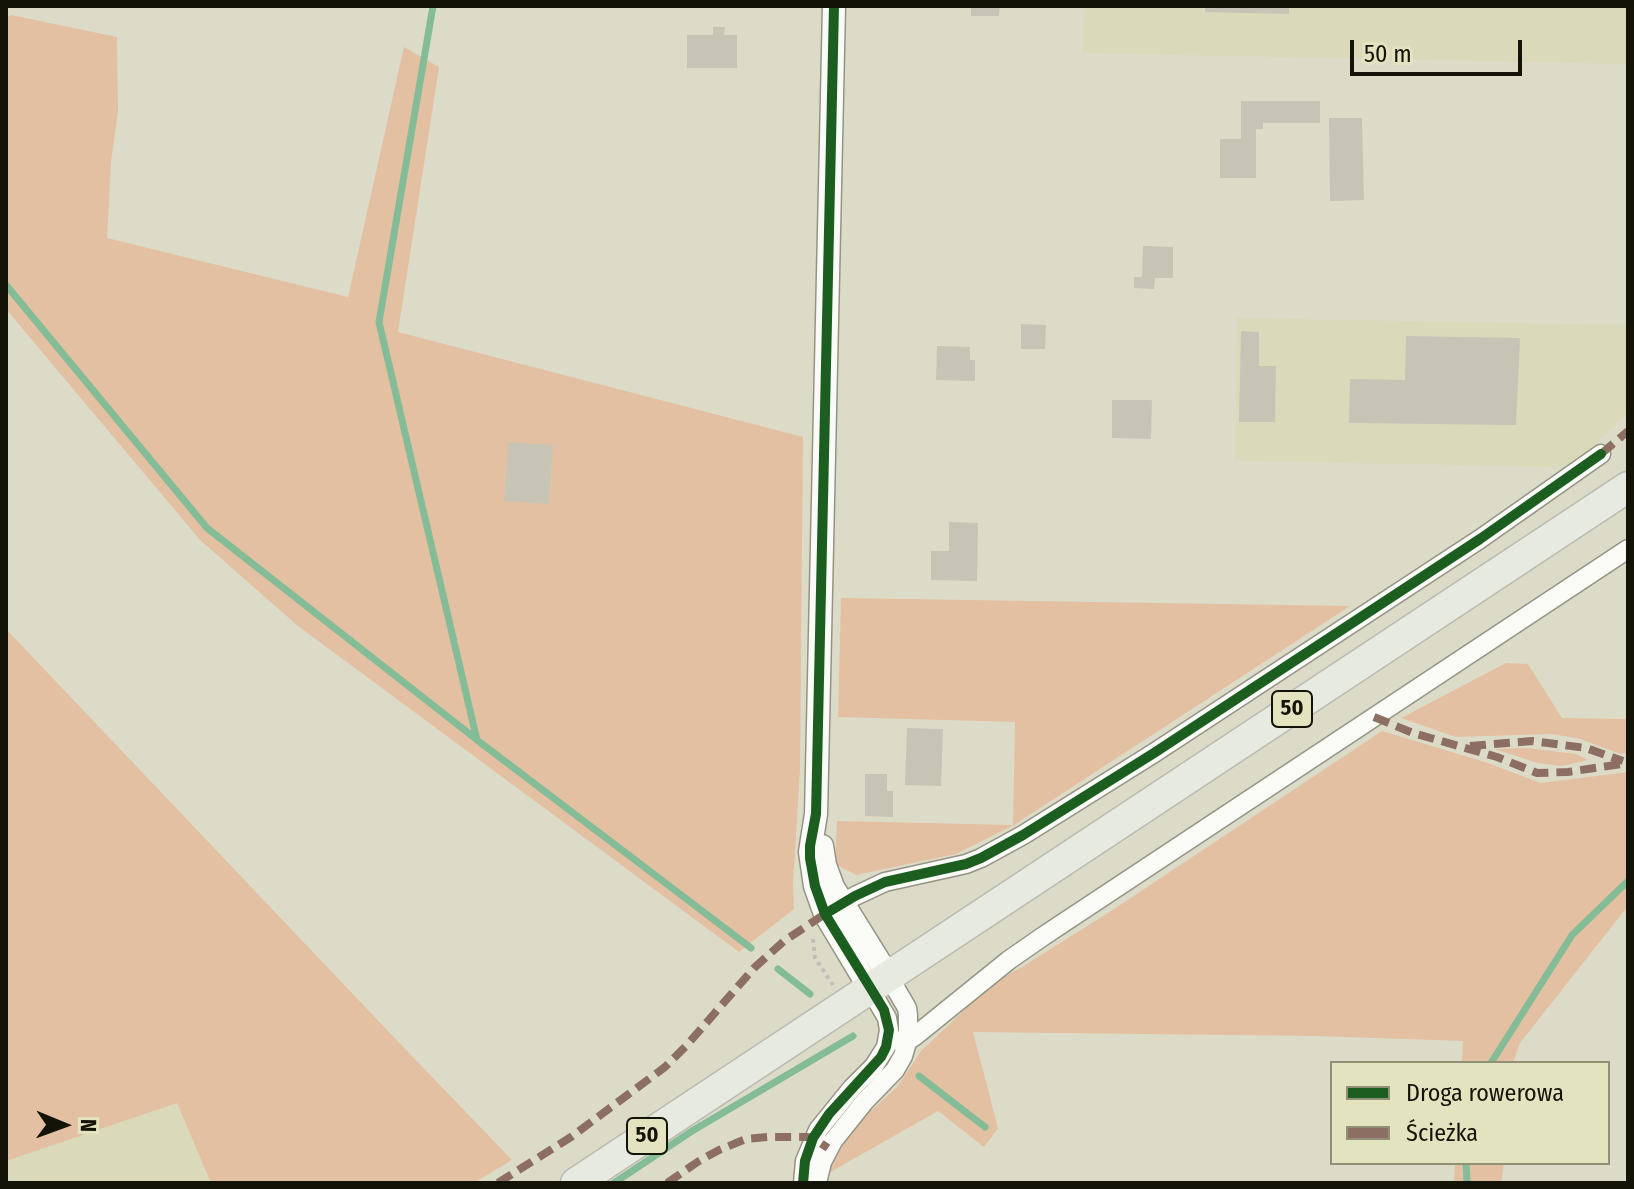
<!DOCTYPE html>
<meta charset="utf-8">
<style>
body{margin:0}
#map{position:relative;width:1634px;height:1189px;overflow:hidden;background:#dcdbc8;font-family:"Fira Sans Condensed",sans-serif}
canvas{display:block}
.frame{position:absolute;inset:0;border:8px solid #131307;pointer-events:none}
.legend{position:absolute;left:1330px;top:1061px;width:280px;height:104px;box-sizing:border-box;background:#e4e3c0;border:2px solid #909076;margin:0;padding:10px 14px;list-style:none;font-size:24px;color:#131307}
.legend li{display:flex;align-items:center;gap:16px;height:40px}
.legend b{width:40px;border:2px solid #909076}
.north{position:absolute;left:24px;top:1085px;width:80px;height:80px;-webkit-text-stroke:6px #e4e3c0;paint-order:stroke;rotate:91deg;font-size:22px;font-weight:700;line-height:32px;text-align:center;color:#131307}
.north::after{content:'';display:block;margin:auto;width:28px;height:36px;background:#131307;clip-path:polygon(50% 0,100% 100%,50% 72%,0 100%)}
.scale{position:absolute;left:1350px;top:40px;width:172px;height:36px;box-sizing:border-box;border:4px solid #131307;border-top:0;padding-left:10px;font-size:24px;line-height:28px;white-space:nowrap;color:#131307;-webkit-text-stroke:6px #e4e3c0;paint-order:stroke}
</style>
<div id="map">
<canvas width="1634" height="1189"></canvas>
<div class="frame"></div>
<ul class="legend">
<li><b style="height:10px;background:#1b5e20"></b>Droga rowerowa</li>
<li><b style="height:10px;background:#8d6e63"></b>Ścieżka</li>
</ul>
<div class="north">N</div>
<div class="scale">50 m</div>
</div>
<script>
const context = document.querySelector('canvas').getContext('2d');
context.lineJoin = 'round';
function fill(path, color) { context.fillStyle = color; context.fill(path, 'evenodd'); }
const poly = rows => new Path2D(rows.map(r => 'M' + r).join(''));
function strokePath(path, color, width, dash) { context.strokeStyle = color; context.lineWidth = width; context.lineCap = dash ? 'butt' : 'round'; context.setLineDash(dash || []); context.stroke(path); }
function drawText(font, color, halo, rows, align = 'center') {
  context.font = font + ' "Fira Sans Condensed",sans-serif'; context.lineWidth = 6; context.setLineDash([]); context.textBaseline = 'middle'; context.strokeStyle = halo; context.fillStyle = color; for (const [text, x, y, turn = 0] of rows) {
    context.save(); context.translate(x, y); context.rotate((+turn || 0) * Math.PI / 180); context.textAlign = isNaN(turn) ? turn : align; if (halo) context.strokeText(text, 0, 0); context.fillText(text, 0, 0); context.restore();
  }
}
const built = poly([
 [1084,6,1628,6,1628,64,1082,53],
 [1237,318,1628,325,1628,413,1571,467,1235,461],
 [177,1102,211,1183,6,1183,6,1161]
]);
const green = poly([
 [11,15,117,37,118,112,111,162,107,238,348,297,404,47,439,67,398,332,803,437,800,769,793,884,794,909,739,952,298,626,200,540,6,309,6,18],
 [841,598,1350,606,1014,825,956,854,856,875,835,864,837,821,1013,825,1015,722,838,717],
 [6,629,387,1030,512,1160,474,1183,211,1183,177,1103,6,1161],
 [1506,663,1528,664,1562,718,1628,719,1628,752,1621,754,1580,739,1552,734,1456,737,1401,718],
 [1382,731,1485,762,1541,783,1628,772,1628,906,1520,1043,1513,1063,1462,1063,1463,1041,1315,1036,973,1032,998,1128,984,1147,938,1111,827,1174,834,1153,848,1127,872,1110,898,1086,921,1051,993,983,1022,967,1111,911],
 [1528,748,1576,754,1588,760,1562,766,1538,763,1494,749],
 [1455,1163,1504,1163,1501,1183,1454,1183]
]);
const stream = poly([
 [433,6,379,322,477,740,751,948],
 [6,285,207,528,476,739],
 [778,969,810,994],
 [1491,1063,1572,935,1628,881],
 [919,1076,985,1127],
 [1466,1163,1467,1183],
 [614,1183,692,1131,853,1036]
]);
const building = poly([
 [971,6,1000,6,999,16,971,16],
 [1205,6,1289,6,1289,14,1205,12],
 [713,27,725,27,724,35,737,35,737,68,687,68,687,35,713,35],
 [1241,101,1320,101,1320,123,1263,123,1263,129,1256,129,1256,178,1220,178,1220,139,1241,139],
 [1329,118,1362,118,1364,200,1330,201],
 [1143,246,1173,247,1173,278,1155,278,1154,289,1134,288,1134,277,1142,277],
 [1021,324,1046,325,1045,349,1021,349],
 [1241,331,1259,332,1259,366,1276,366,1275,422,1239,422],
 [1406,336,1520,338,1516,425,1349,423,1350,379,1405,380],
 [937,346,970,347,970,360,975,360,975,381,936,380],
 [1112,400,1152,400,1151,439,1112,438],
 [508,442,553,445,549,504,504,501],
 [949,522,978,523,977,581,931,580,931,551,949,551],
 [907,728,943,729,941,786,905,785],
 [865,774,887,774,887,791,893,791,893,817,865,816]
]);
const path = poly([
 [813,939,815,958,833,985]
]);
const minor = poly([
 [834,908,855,896,885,882,966,864,981,858,1023,835,1154,753,1480,539,1601,454],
 [888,1040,907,1041,915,1036,1009,960,1045,935,1628,549],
 [803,1183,805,1161,818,1130,852,1088,874,1066,886,1047,889,1030,887,1018,870,989],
 [817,1183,822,1162,833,1141,865,1101,895,1070,903,1056,908,1039,908,1015,907,1008,889,977]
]);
const tertiary = poly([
 [834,6,816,814,810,852,815,886,825,914,870,989],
 [822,846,825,865,833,887,889,977]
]);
const primary = poly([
 [576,1183,1628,487]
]);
const quiet = poly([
 [1601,454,1628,431],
 [1374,717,1413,733,1497,757,1537,773,1568,772,1628,763],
 [1470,746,1532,741,1586,748,1623,761],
 [498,1183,571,1137,665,1067,687,1045,754,968,784,941,825,914],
 [667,1183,699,1161,719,1150,746,1139,768,1137,807,1137,813,1138,828,1148]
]);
const cycleway = poly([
 [825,914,855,896,885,882,966,864,981,858,1023,835,1154,753,1480,539,1601,454],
 [803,1183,805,1161,813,1138,829,1114,881,1057,886,1047,889,1030,884,1010,825,914,815,886,810,858,810,846,816,814,834,6]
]);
const shields = [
 [1292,709,40],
 [647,1136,40]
];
const shieldNames = [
 ["50",1292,709],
 ["50",647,1136]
];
fill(built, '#dad9ba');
fill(green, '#e3c0a2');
strokePath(stream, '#83bc97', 7);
fill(building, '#c7c4b6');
strokePath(minor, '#949485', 21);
strokePath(tertiary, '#949485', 25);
strokePath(primary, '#babab0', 33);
strokePath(path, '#bfbfb8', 4, [4, 4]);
strokePath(minor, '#fafaf7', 18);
strokePath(tertiary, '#fafaf7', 22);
strokePath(primary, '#e7eae1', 30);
strokePath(quiet, '#8d6e63', 8, [16, 8]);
strokePath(cycleway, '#1b5e20', 10);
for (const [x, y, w] of shields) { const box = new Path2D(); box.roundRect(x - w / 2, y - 18, w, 36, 6); context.fillStyle = '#e4e3c0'; context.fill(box); strokePath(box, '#131307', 2); }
drawText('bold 22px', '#131307', null, shieldNames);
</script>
